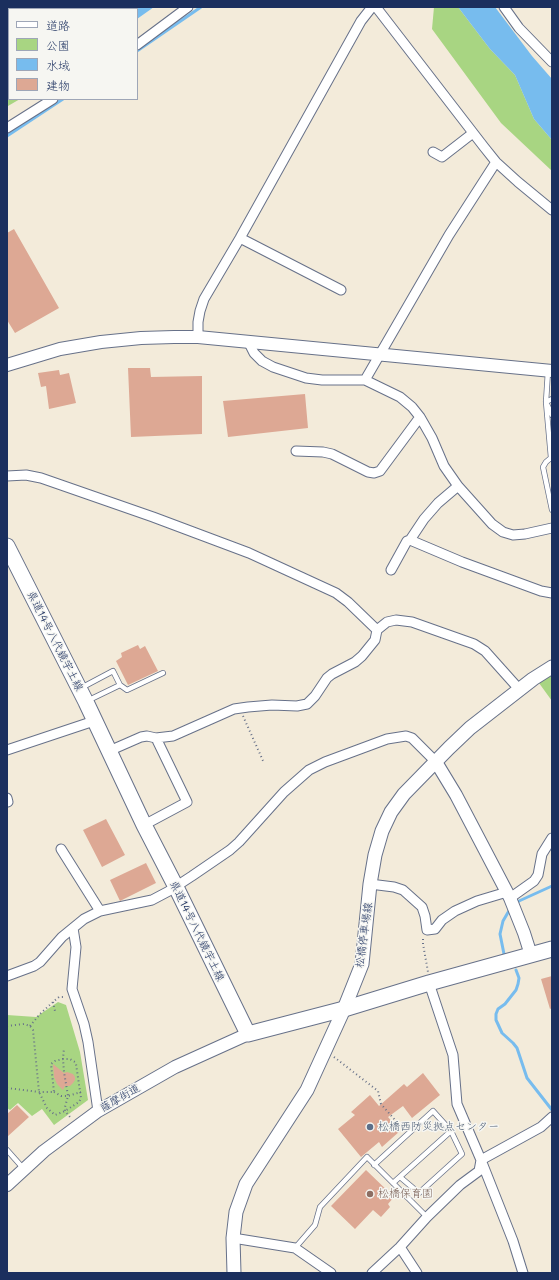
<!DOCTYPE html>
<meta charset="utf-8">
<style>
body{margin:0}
#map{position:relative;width:559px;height:1280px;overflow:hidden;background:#f3ebda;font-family:Mali,"Klee One",sans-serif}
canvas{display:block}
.frame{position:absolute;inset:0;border:8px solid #1b2f5e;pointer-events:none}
.legend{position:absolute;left:8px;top:8px;width:130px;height:92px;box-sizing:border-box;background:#f6f6f2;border:1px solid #9ea6b7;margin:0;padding:5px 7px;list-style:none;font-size:12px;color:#1b2f5e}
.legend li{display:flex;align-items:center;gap:8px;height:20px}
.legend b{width:20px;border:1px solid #9ea6b7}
</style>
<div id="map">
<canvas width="559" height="1280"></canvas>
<div class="frame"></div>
<ul class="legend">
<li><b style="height:5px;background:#fff"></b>道路</li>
<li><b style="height:11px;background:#a8d582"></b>公園</li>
<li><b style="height:11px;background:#77bcee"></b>水域</li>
<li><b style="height:11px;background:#dda894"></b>建物</li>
</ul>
</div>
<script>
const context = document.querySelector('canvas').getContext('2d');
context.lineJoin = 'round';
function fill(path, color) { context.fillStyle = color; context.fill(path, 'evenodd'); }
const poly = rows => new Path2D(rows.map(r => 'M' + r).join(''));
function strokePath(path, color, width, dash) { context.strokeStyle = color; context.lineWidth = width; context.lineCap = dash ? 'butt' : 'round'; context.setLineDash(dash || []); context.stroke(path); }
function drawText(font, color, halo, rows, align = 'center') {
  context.font = font + ' Mali,"Klee One",sans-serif'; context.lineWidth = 3; context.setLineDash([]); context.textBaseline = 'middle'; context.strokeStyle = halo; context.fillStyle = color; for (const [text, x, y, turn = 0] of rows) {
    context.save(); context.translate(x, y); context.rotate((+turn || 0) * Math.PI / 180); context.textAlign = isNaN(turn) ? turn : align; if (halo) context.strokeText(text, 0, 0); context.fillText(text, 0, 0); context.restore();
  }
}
const green = poly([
 [7,7,52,7,50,9,9,9,9,43,7,44],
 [434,7,458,7,490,49,515,75,534,119,552,140,552,171,501,123,432,29],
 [9,92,9,99,20,99,8,106,7,105,7,94],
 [552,675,552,701,539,683],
 [58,1002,66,1005,80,1052,88,1100,54,1125,42,1109,32,1116,18,1103,10,1110,7,1108,7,1015,36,1017]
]);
const water = poly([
 [52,7,154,7,137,19,137,9,123,9,121,8,116,9,50,9],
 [456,7,495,7,532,56,552,79,552,140,534,119,515,75,490,49,458,7],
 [9,43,9,92,7,94,7,44]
]);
const stream = poly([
 [137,51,201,7],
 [7,136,63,99],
 [516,904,519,901,552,886],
 [504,954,500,934,503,921,510,909],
 [516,970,519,978,518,984,516,990,505,1004,498,1009,496,1014,496,1020,502,1033,513,1043,517,1048,527,1078,552,1110]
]);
const building = poly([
 [14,229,59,308,15,333,7,320,7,233],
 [128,368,150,368,151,377,202,376,202,434,131,437],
 [59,370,60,375,69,373,76,403,49,409,46,386,41,387,38,373],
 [305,394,308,428,228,437,223,401],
 [138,645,140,649,145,646,158,671,128,685,116,661,122,657,121,653],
 [106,819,125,855,102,867,83,830],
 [146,863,156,883,120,901,110,880],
 [552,976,552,1008,550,1009,541,979],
 [53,1064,64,1073,67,1072,73,1074,75,1077,75,1080,73,1083,70,1086,65,1086,63,1090,57,1084,54,1077],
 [423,1073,440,1095,412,1118,403,1106,388,1117,400,1131,382,1147,379,1142,361,1157,338,1129,355,1115,351,1112,370,1095,379,1106,404,1084,407,1087],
 [17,1105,29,1117,7,1137,7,1114],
 [366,1170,394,1197,388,1204,390,1207,381,1217,373,1210,355,1229,331,1206]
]);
const path = poly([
 [243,716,264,763],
 [423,939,423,944,428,972],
 [53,1002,55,1011],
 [7,1026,24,1024,30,1026,33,1030,39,1092,47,1108,55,1115,65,1111,79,1102,81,1098,76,1064,75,1062,70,1059,63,1059,64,1072,68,1096,65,1107,65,1111,70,1117],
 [30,1026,40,1014,53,1002,59,997,64,997],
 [334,1057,378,1091,381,1104,403,1129],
 [7,1088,39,1092,54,1092,51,1064,55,1061,63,1059,64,1048],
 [54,1092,61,1096,68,1096,81,1092]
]);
const service = poly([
 [548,371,546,402,551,458],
 [552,399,546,402,552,415],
 [552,457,546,462,543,467,552,510],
 [120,685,127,690,163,673],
 [81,688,113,671,120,685,89,700],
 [7,1150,23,1168],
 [374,1165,433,1111,451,1131,393,1183],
 [400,1177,419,1193,462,1154,451,1131],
 [295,1248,315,1225,320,1207,367,1157,427,1217]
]);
const minor = poly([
 [376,7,484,147,496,162,518,182,552,210],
 [504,7,519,28,552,62],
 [137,45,188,7],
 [7,128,53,99],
 [433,152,442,157,473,133],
 [240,238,341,290],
 [198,337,198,322,200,311,204,299,240,238,361,21,372,7],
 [249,343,254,353,262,361,273,367,306,378,322,380,365,380,400,397,412,407,420,417,432,438,444,466,458,486,492,524,503,532,513,535,525,534,552,528],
 [365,380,449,235,496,162],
 [296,451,323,452,332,454,368,472,374,473,380,471,420,417],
 [7,476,26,475,41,478,153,517,249,553,336,593,348,602,377,630],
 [410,540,424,519,438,503,458,486],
 [391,570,407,541,410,540,462,562,541,591,552,593],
 [7,750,94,721],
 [109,751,141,737,147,736,156,738,173,736,234,709,248,707,272,705,297,706,307,704,315,696,327,678,332,674,355,662,362,656,375,640,377,630,387,622,396,620,412,622,474,644,485,651,519,689],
 [7,798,8,802],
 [144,825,187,802,156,738],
 [61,849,100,911],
 [370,884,394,887,403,890,422,907,425,916,427,930,435,929,442,920,455,911,477,901,507,892],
 [510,898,534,881,538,875,542,854,552,838],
 [73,928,76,947,72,989,84,1024,88,1042,98,1111],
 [7,976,34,966,40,962,62,937,84,919,100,911,152,900,169,891,192,876,230,850,239,842,284,792,309,770,325,762,387,739,406,736,412,738,436,762],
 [429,983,453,1055,457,1104,481,1160,513,1241,523,1273],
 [233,1238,295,1248,331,1273],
 [400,1247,417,1273],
 [372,1273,400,1247,427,1217,460,1185,479,1171,481,1160,541,1127,552,1117]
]);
const tertiary = poly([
 [7,365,60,349,101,342,141,338,174,337,198,337,552,371],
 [436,762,456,795,510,898,524,933,531,955],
 [7,1185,44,1151,98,1111,175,1067,248,1034]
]);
const secondary = poly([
 [234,1273,233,1238,236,1212,246,1184,307,1090,344,1009,362,964,370,884,375,855,382,831,391,812,404,794,449,748,470,728,533,679,552,667]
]);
const primary = poly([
 [7,546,86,702,144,825,176,887,248,1034,344,1009,429,983,552,949]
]);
const markers = [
 [370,1127,4,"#5c6f8a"],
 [370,1194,4,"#8d6e63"]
];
const streetNames = [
 ["県道14号八代鏡宇土線",55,641,63],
 ["県道14号八代鏡宇土線",197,931,64],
 ["松橋停車場線",364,935,-82],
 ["薩摩街道",120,1098,-30]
];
const serviceNames = [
 ["松橋西防災拠点センター",378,1127]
];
const educationNames = [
 ["松橋保育園",378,1194]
];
fill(green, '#a8d582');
fill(water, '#77bcee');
strokePath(stream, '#77bcee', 3);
fill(building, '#dda894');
strokePath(service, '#677189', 6);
strokePath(minor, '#677189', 11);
strokePath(tertiary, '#677189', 14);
strokePath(secondary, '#677189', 15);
strokePath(primary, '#677189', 17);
strokePath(path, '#677189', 2, [1, 3]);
strokePath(service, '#fff', 4.5);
strokePath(minor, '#fff', 9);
strokePath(tertiary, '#fff', 12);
strokePath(secondary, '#fff', 13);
strokePath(primary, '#fff', 15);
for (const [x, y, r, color] of markers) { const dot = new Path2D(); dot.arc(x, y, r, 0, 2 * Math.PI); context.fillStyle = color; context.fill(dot); strokePath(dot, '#f6f6f2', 1.5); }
drawText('11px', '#1b2f5e', '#f6f6f2', streetNames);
drawText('11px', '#4e5e75', '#f6f6f2', serviceNames, 'left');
drawText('11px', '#785e54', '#f6f6f2', educationNames, 'left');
</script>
